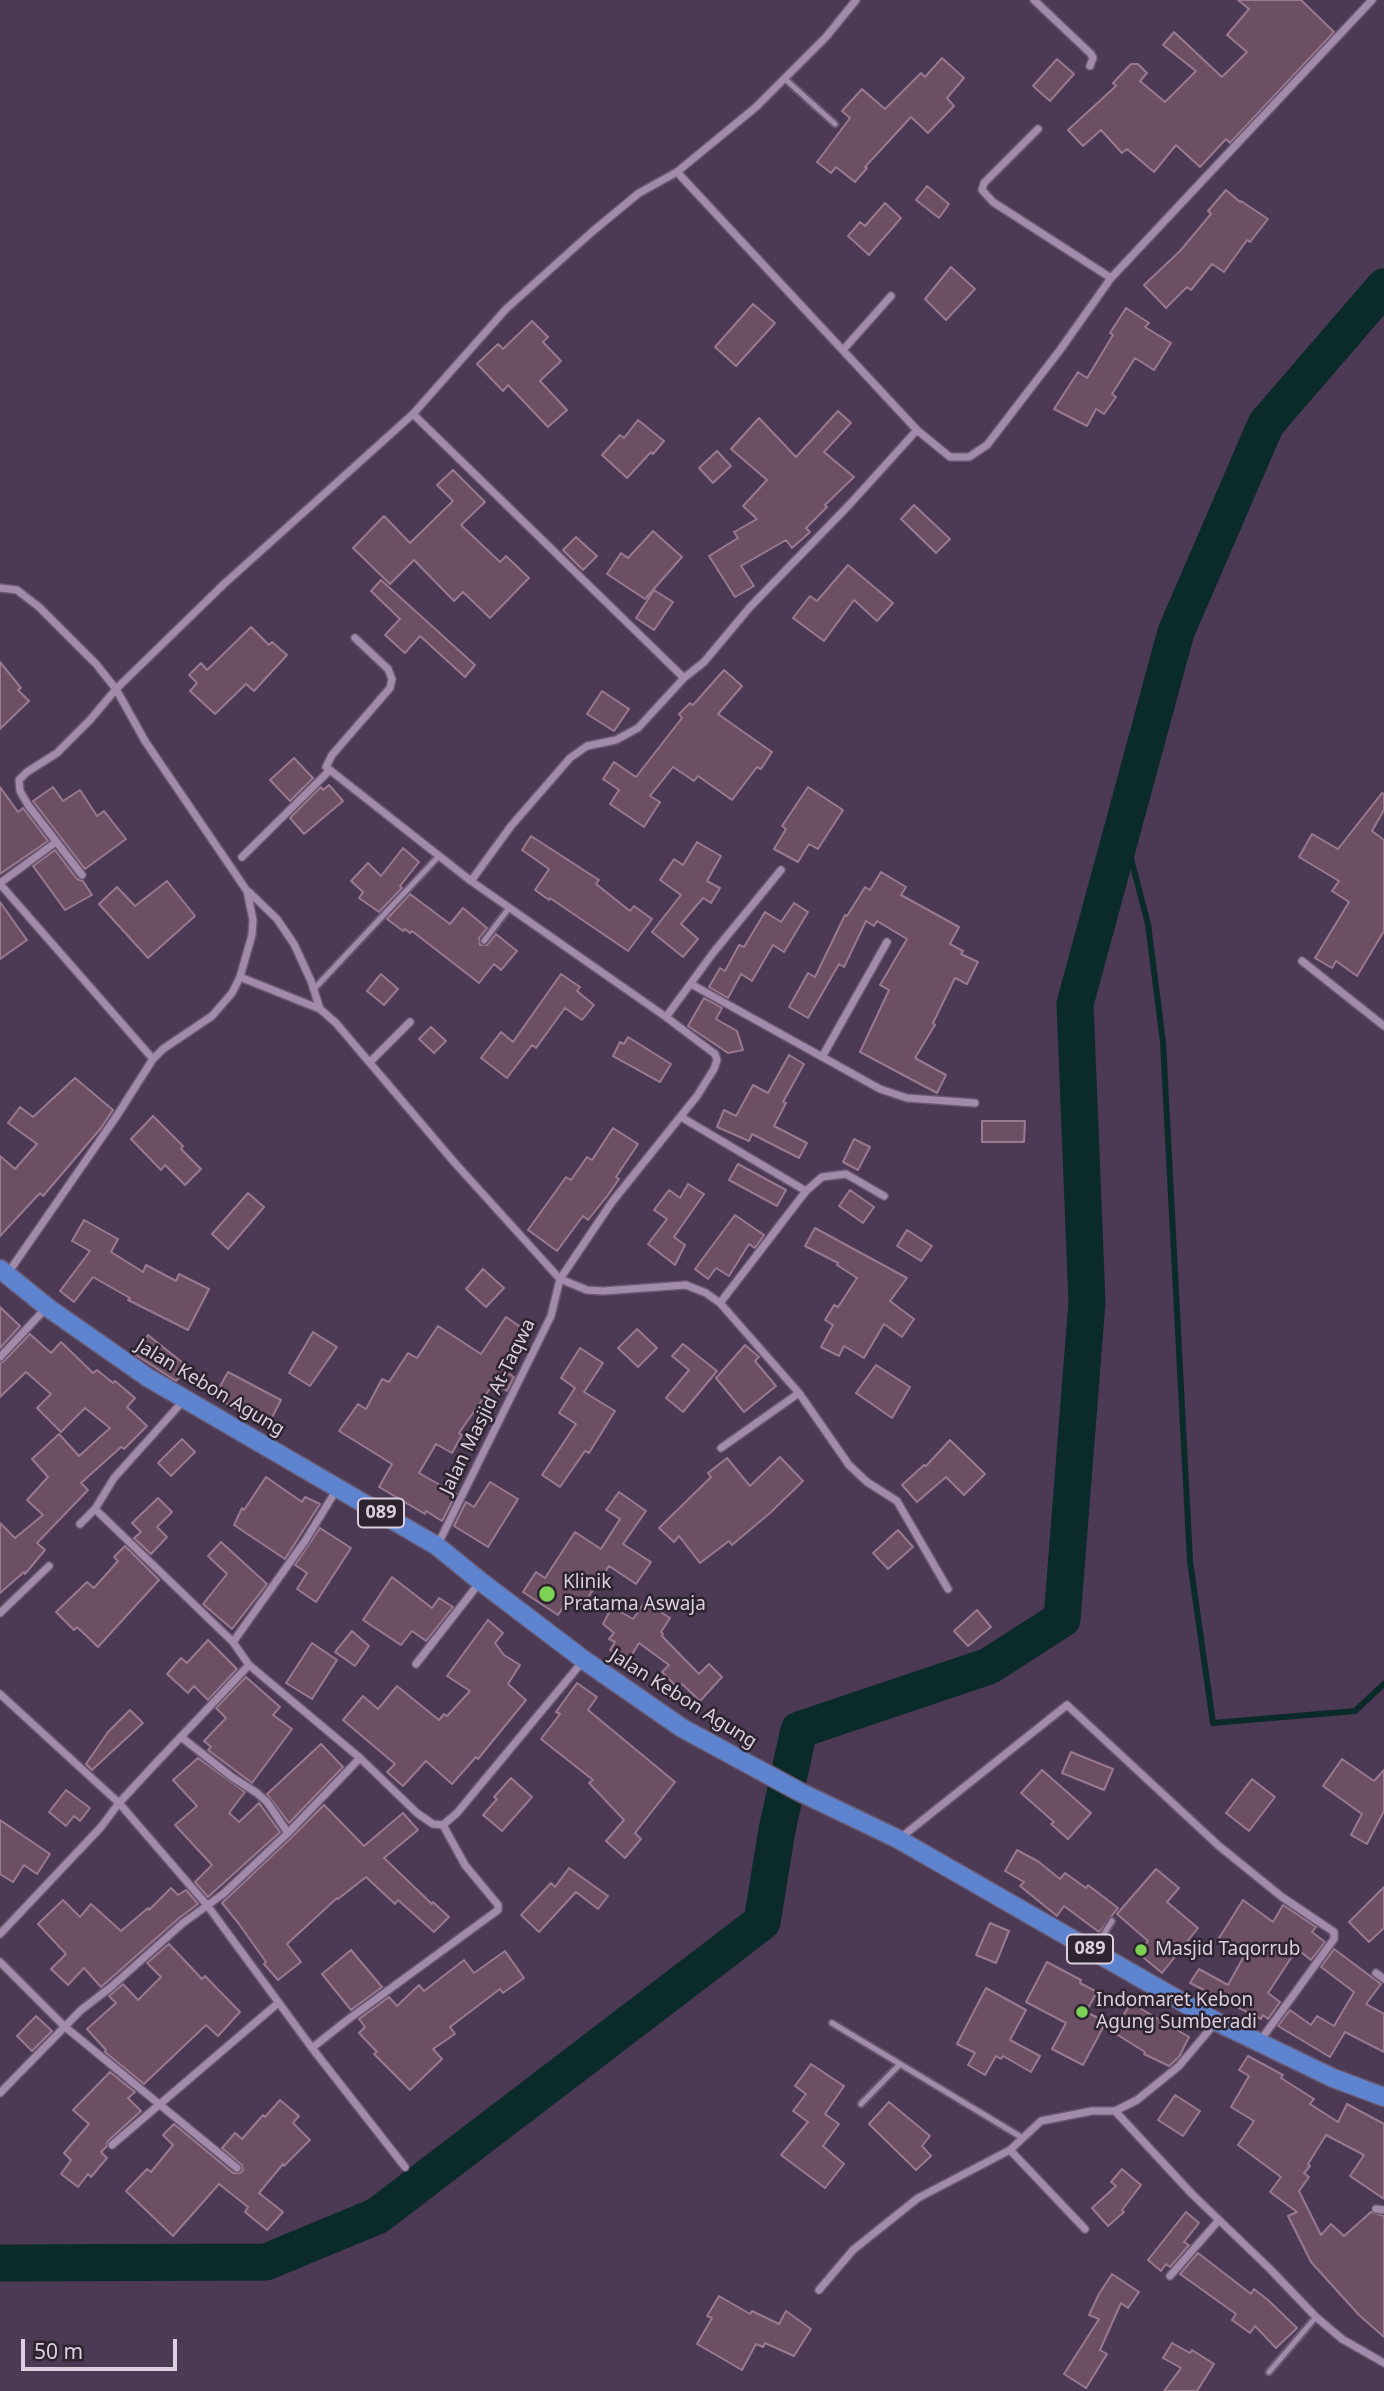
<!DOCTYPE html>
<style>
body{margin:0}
#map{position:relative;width:1384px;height:2391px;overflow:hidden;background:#4c3953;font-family:"Noto Sans",sans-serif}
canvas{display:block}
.scale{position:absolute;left:21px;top:2339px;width:156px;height:32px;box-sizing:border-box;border:4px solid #dbcfe0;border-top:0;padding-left:9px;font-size:21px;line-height:24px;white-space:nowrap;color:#dbcfe0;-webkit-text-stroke:5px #2d2430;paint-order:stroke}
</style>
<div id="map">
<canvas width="1384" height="2391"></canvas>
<div class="scale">50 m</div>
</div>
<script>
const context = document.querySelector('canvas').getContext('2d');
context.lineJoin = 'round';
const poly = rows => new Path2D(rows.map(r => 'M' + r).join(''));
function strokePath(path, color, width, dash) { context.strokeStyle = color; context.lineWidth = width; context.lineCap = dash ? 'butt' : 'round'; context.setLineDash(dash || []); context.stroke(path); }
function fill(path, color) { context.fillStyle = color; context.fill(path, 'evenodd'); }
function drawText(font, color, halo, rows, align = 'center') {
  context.font = font + ' "Noto Sans",sans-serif'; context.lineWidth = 5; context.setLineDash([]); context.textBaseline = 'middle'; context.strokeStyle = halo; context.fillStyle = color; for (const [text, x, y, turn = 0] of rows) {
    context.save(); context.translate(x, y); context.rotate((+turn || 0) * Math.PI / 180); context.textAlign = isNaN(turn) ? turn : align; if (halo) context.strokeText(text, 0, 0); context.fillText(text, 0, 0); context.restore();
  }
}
const stream = poly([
 [1123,828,1148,924,1163,1042,1190,1561,1213,1723,1355,1711,1384,1684]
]);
const river = poly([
 [0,2263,266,2262,377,2216,762,1922,777,1830,799,1730,989,1666,1062,1619,1087,1302,1075,1004,1176,632,1266,424,1384,287]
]);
const building = poly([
 [1238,0,1301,0,1334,32,1230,143,1226,139,1200,167,1176,145,1154,172,1127,149,1122,153,1101,130,1083,146,1068,130,1116,86,1113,83,1131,64,1138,64,1147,73,1140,81,1165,102,1196,71,1163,45,1174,32,1222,77,1247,52,1227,35,1249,9,1238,0],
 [942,58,964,78,947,98,954,106,928,133,911,117,865,167,867,168,855,182,836,167,831,173,817,162,850,118,842,111,862,89,885,109,921,73,925,77,942,58],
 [1057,59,1074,74,1050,101,1033,86,1057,59],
 [927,186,949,204,939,218,916,200,927,186],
 [1226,190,1240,202,1241,201,1268,219,1250,242,1247,240,1224,272,1212,264,1191,290,1187,287,1166,308,1144,285,1180,251,1211,214,1208,211,1226,190],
 [885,203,901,218,869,255,848,236,860,222,865,226,885,203],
 [951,267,975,289,946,320,925,299,951,267],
 [753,304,775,323,736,366,715,347,753,304],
 [1126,308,1149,323,1145,327,1171,343,1154,370,1135,358,1112,394,1116,397,1104,414,1096,409,1087,426,1054,409,1078,372,1087,378,1113,335,1110,333,1126,308],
 [532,321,548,337,543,342,561,361,540,381,567,410,548,427,508,385,503,391,477,364,498,344,503,349,532,321],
 [838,411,851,423,824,452,854,477,825,505,827,507,806,528,810,532,792,548,786,540,741,566,754,586,735,597,709,556,738,538,734,532,757,519,743,506,767,480,731,449,759,418,796,457,838,411],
 [638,420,664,441,653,454,651,452,627,478,602,455,620,435,624,438,638,420],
 [717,451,731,466,713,483,699,468,717,451],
 [453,470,485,502,461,525,500,562,506,556,529,578,490,618,463,592,454,601,414,560,390,584,353,548,384,516,410,543,453,501,437,485,453,470],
 [914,505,950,539,936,553,901,519,914,505],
 [653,531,682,557,645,599,607,574,621,553,628,558,653,531],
 [576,537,597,556,583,570,563,550,576,537],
 [848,565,893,603,877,621,854,600,824,641,793,618,810,596,817,601,848,565],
 [381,580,475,665,465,677,420,636,405,653,385,635,400,619,371,591,381,580],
 [654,590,673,602,654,630,636,618,654,590],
 [251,627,269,645,272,642,287,655,254,691,246,684,215,714,190,691,197,683,189,675,201,663,207,670,251,627],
 [0,662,21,688,18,690,29,701,0,729,0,662],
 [724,670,742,686,718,714,772,752,761,769,757,767,732,800,698,776,694,781,673,767,650,796,660,802,644,827,610,804,619,790,603,779,614,762,636,777,682,718,679,714,690,703,693,705,724,670],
 [602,691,629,709,614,731,587,714,602,691],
 [294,758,313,778,290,801,270,780,294,758],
 [329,785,343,801,304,834,290,818,321,787,323,790,329,785],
 [0,787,18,812,23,808,48,841,0,874,0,787],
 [53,787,63,801,80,790,97,816,104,811,126,839,85,869,33,801,53,787],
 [808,787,843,810,818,849,809,844,798,862,774,849,786,829,782,826,808,787],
 [1382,793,1384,794,1384,810,1372,831,1384,840,1384,931,1357,976,1336,961,1332,968,1315,958,1349,902,1332,891,1339,881,1299,857,1312,834,1338,849,1382,793],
 [531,836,599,880,596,884,630,911,634,906,652,919,628,951,550,898,549,900,535,890,549,869,522,850,531,836],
 [697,842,721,856,707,881,720,888,711,903,703,898,681,924,698,939,683,957,652,932,681,895,660,880,674,859,683,865,697,842],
 [403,848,419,862,400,886,402,888,379,912,359,898,363,892,351,881,368,863,381,876,403,848],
 [55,850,77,879,83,881,92,895,65,910,33,866,55,850],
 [881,872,906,887,901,895,959,927,950,944,963,951,961,954,978,962,967,984,955,978,933,1023,935,1025,915,1058,946,1075,937,1093,860,1052,889,990,880,985,907,939,877,921,874,926,866,921,844,967,839,964,808,1018,789,1007,808,973,815,977,845,915,847,916,865,887,870,890,881,872],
 [167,881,195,916,148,958,99,904,117,887,135,906,167,881],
 [410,894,450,924,463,908,487,928,479,938,480,945,487,945,496,934,517,951,501,970,494,964,479,983,412,931,410,933,405,929,403,931,387,919,410,894],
 [0,902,27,940,0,959,0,902],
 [794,903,808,912,784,952,773,945,752,981,741,974,728,998,709,987,720,968,725,971,739,945,744,947,765,912,781,922,794,903],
 [381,974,398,989,384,1005,367,991,381,974],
 [561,974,580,987,577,991,594,1005,582,1020,565,1008,536,1048,532,1045,507,1078,481,1058,501,1032,513,1042,561,974],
 [704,998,722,1008,716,1019,737,1031,743,1050,728,1053,688,1026,704,998],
 [431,1027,446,1041,434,1053,419,1039,431,1027],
 [628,1037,671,1064,660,1082,613,1056,620,1042,624,1044,628,1037],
 [789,1055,804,1064,783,1102,786,1103,774,1126,807,1143,799,1158,752,1134,749,1141,717,1127,724,1110,736,1116,753,1085,768,1093,789,1055],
 [75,1078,113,1110,101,1128,43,1196,40,1193,0,1236,0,1156,15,1169,37,1144,8,1123,20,1107,33,1117,75,1078],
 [153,1116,183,1146,181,1149,201,1169,185,1185,165,1165,161,1170,131,1139,153,1116],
 [982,1121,1025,1121,1024,1142,982,1142,982,1121],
 [613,1128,638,1144,616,1177,619,1179,608,1195,588,1220,583,1216,557,1251,528,1230,566,1177,571,1180,587,1157,592,1160,613,1128],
 [854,1139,870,1147,858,1170,843,1162,854,1139],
 [738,1164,786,1190,777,1206,729,1180,738,1164],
 [688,1184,704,1194,674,1237,685,1245,675,1265,648,1244,667,1219,654,1210,669,1190,680,1198,688,1184],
 [850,1190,874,1207,863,1223,839,1206,850,1190],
 [248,1193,264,1207,228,1249,212,1234,248,1193],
 [735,1215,764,1235,755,1248,749,1244,729,1276,716,1268,708,1279,695,1269,735,1215],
 [84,1220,118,1239,111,1252,143,1272,146,1265,176,1281,179,1274,209,1289,188,1330,128,1300,130,1298,93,1277,74,1302,60,1291,90,1251,72,1241,84,1220],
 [815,1228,907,1278,890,1301,914,1319,902,1337,884,1324,864,1358,844,1346,839,1356,821,1347,833,1325,825,1320,834,1305,838,1307,857,1278,837,1265,838,1263,805,1246,815,1228],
 [907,1230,932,1246,921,1261,897,1246,907,1230],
 [483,1269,504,1288,486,1307,466,1289,483,1269],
 [0,1307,20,1326,0,1348,0,1307],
 [506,1317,525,1330,500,1368,514,1377,507,1391,494,1383,459,1433,462,1435,452,1453,436,1444,419,1473,456,1494,442,1521,426,1511,425,1514,379,1487,392,1464,339,1431,358,1404,366,1409,382,1379,389,1382,408,1353,417,1358,438,1326,481,1354,506,1317],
 [637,1329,657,1348,638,1367,618,1348,637,1329],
 [313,1332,337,1347,310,1386,289,1373,313,1332],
 [30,1334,51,1353,61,1342,93,1373,97,1370,113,1383,115,1381,135,1398,127,1407,147,1426,124,1449,121,1447,81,1483,88,1490,37,1543,45,1550,25,1574,24,1572,0,1593,0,1523,15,1538,43,1515,27,1500,48,1477,32,1459,59,1434,79,1456,110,1428,85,1408,61,1432,37,1408,51,1394,26,1372,0,1397,0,1363,4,1361,30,1334],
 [148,1335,188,1367,176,1381,136,1355,148,1335],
 [683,1344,717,1371,683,1412,666,1398,689,1370,672,1356,683,1344],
 [745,1345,759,1357,755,1361,776,1386,744,1412,716,1378,745,1345],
 [580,1348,603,1363,584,1392,615,1411,589,1453,585,1451,560,1487,542,1475,576,1424,559,1413,575,1388,561,1378,580,1348],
 [876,1365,910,1387,892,1418,856,1393,876,1365],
 [228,1372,281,1400,268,1425,214,1397,228,1372],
 [182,1439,195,1452,171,1476,158,1463,182,1439],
 [950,1440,985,1474,964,1495,946,1477,917,1502,902,1485,924,1465,926,1466,950,1440],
 [780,1457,803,1481,770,1513,732,1545,729,1541,700,1563,679,1536,674,1542,659,1528,711,1477,708,1473,727,1458,750,1486,780,1457],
 [266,1477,302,1502,305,1497,320,1504,285,1559,234,1525,242,1508,244,1510,266,1477],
 [490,1482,518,1499,488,1547,454,1526,466,1502,474,1507,490,1482],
 [619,1492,646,1511,623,1544,651,1562,636,1584,609,1566,583,1605,570,1597,558,1615,523,1592,536,1572,545,1578,575,1532,601,1549,620,1519,606,1510,619,1492],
 [158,1498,172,1512,157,1527,167,1537,151,1554,134,1538,141,1532,132,1523,158,1498],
 [320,1528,351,1548,316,1602,297,1589,307,1573,295,1565,320,1528],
 [898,1530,913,1547,888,1569,873,1553,898,1530],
 [221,1542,267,1584,232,1629,203,1604,227,1574,208,1556,221,1542],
 [125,1546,159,1580,98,1647,77,1627,74,1630,56,1612,87,1582,94,1588,118,1561,114,1557,125,1546],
 [392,1577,432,1608,439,1598,453,1607,426,1641,412,1631,401,1645,363,1620,392,1577],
 [645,1602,670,1618,661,1632,663,1634,662,1636,699,1674,709,1664,722,1677,700,1701,682,1684,678,1688,662,1672,669,1665,639,1643,628,1661,610,1650,615,1642,609,1639,614,1633,603,1624,612,1607,633,1619,645,1602],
 [977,1610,991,1627,968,1646,954,1631,977,1610],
 [488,1620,503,1633,495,1643,504,1655,520,1665,508,1684,526,1700,478,1759,476,1757,452,1784,426,1761,403,1786,387,1772,395,1764,343,1720,363,1696,378,1709,397,1686,439,1720,444,1714,447,1716,470,1691,447,1676,488,1620],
 [352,1631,369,1646,355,1666,335,1652,352,1631],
 [208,1640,237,1669,208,1700,194,1686,188,1693,167,1674,181,1658,187,1663,208,1640],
 [312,1643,337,1660,312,1699,286,1683,312,1643],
 [246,1677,280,1707,273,1715,292,1729,252,1783,208,1750,211,1747,204,1741,226,1718,216,1708,246,1677],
 [577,1683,597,1697,588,1710,675,1782,635,1833,641,1839,625,1858,606,1841,624,1820,589,1783,593,1780,541,1739,560,1714,556,1712,577,1683],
 [130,1710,143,1723,92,1770,86,1764,108,1732,130,1710],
 [321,1744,343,1767,289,1823,267,1794,321,1744],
 [1071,1752,1113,1769,1104,1790,1062,1773,1071,1752],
 [198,1758,245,1792,229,1813,239,1822,259,1803,280,1832,208,1897,195,1882,212,1865,175,1825,197,1806,173,1780,198,1758],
 [1342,1759,1374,1781,1384,1770,1384,1811,1367,1844,1351,1835,1362,1814,1323,1786,1342,1759],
 [1042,1770,1091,1813,1068,1839,1051,1824,1054,1822,1021,1793,1042,1770],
 [511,1778,532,1797,502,1831,483,1815,497,1799,494,1797,511,1778],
 [1252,1779,1275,1797,1249,1831,1226,1813,1252,1779],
 [66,1790,90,1808,80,1821,74,1816,66,1826,49,1812,66,1790],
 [324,1805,364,1846,403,1813,418,1830,384,1858,432,1904,433,1902,449,1917,434,1932,398,1900,395,1904,366,1877,338,1899,337,1898,287,1944,301,1962,278,1980,264,1964,266,1962,239,1924,222,1903,292,1837,324,1805],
 [0,1820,50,1854,37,1874,24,1865,13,1882,0,1874,0,1820],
 [1017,1850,1039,1862,1060,1879,1065,1873,1086,1888,1088,1885,1118,1908,1099,1932,1064,1906,1057,1916,1020,1886,1024,1882,1005,1871,1017,1850],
 [569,1868,608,1896,598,1909,576,1892,539,1932,521,1915,551,1883,555,1887,569,1868],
 [1156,1869,1179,1888,1167,1902,1198,1928,1162,1973,1138,1953,1148,1941,1117,1914,1156,1869],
 [1384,1887,1384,1928,1369,1942,1349,1922,1384,1887],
 [171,1888,178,1895,186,1890,198,1904,179,1918,101,1987,84,1968,68,1985,51,1969,66,1954,38,1924,63,1900,80,1917,91,1904,121,1931,148,1908,149,1910,171,1888],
 [1243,1900,1273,1922,1283,1905,1316,1927,1312,1932,1325,1942,1311,1960,1297,1949,1268,1993,1280,2002,1268,2019,1263,2015,1261,2019,1190,1983,1199,1969,1228,1985,1244,1956,1219,1938,1243,1900],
 [990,1923,1009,1931,996,1963,976,1955,990,1923],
 [169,1944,202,1979,205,1976,240,2012,218,2036,206,2025,144,2084,105,2052,106,2050,87,2029,116,2003,109,1996,123,1984,138,2000,161,1977,147,1963,169,1944],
 [1334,1949,1381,1984,1366,2004,1384,2014,1384,2052,1345,2032,1330,2057,1278,2026,1290,2010,1311,2025,1317,2016,1334,2026,1354,1992,1321,1967,1334,1949],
 [351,1950,382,1987,351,2010,322,1974,351,1950],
 [505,1951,524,1978,503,1993,500,1989,450,2027,455,2034,433,2049,442,2059,410,2090,374,2054,377,2052,359,2033,365,2027,359,2019,389,1997,397,2006,419,1985,424,1991,464,1960,474,1973,505,1951],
 [1047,1962,1081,1980,1080,1983,1097,1992,1086,2012,1106,2022,1083,2065,1052,2049,1066,2023,1026,2002,1047,1962],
 [986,1988,1026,2010,1010,2040,1040,2056,1031,2072,1003,2056,1001,2059,996,2056,985,2075,968,2065,975,2053,957,2044,986,1988],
 [1131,2003,1189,2037,1179,2057,1169,2066,1144,2054,1145,2052,1113,2032,1131,2003],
 [36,2016,52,2031,32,2051,17,2036,36,2016],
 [1248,2056,1283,2075,1281,2078,1314,2099,1310,2104,1338,2122,1347,2104,1384,2124,1384,2199,1350,2176,1364,2155,1326,2135,1308,2164,1310,2166,1304,2173,1309,2177,1299,2191,1321,2235,1331,2224,1344,2236,1371,2212,1384,2216,1384,2337,1359,2315,1311,2262,1288,2216,1297,2212,1270,2192,1281,2177,1238,2145,1254,2121,1231,2107,1249,2076,1239,2070,1248,2056],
 [811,2064,844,2086,825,2114,839,2124,823,2146,844,2164,825,2188,781,2155,808,2122,793,2111,806,2094,795,2086,811,2064],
 [110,2072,135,2092,128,2098,141,2111,108,2141,106,2147,101,2152,107,2158,91,2177,88,2174,78,2187,61,2174,71,2160,64,2153,89,2124,73,2110,110,2072],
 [1175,2095,1200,2111,1183,2136,1158,2120,1175,2095],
 [280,2100,299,2116,293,2123,310,2140,284,2166,283,2164,259,2193,283,2212,267,2230,245,2212,248,2207,219,2184,173,2236,126,2191,147,2169,151,2172,173,2145,163,2135,174,2124,233,2173,240,2173,243,2170,242,2165,222,2148,235,2133,242,2139,263,2115,265,2117,280,2100],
 [889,2102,930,2136,922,2146,931,2156,916,2170,869,2124,889,2102],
 [1122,2169,1141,2185,1122,2210,1124,2212,1108,2226,1092,2208,1116,2186,1111,2182,1122,2169],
 [1186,2212,1199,2223,1184,2242,1189,2245,1170,2267,1166,2264,1161,2271,1148,2260,1186,2212],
 [1198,2253,1251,2294,1254,2289,1268,2300,1297,2328,1276,2348,1255,2326,1250,2333,1232,2320,1236,2314,1180,2274,1198,2253],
 [1112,2274,1139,2292,1128,2308,1121,2303,1100,2350,1107,2354,1086,2388,1064,2374,1099,2319,1089,2315,1099,2294,1112,2274],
 [719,2296,750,2314,752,2311,779,2324,786,2311,811,2329,794,2356,765,2343,763,2347,756,2344,742,2370,697,2344,712,2318,707,2316,719,2296],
 [1172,2343,1190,2353,1192,2350,1214,2364,1197,2391,1164,2391,1181,2368,1163,2358,1172,2343]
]);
const lane = poly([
 [784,78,835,124],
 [484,941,509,908],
 [314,989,438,857],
 [1095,1948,1112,1921],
 [832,2023,1021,2137],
 [861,2104,900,2064],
 [1269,2372,1316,2317]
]);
const street = poly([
 [1034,0,1091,54,1093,58,1090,66],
 [1038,129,984,183,982,190,993,202,1111,278],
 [677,172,917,430],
 [843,350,891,296],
 [413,414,684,678],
 [0,588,17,590,39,607,96,664,116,689,224,584,413,414,506,309,593,231,639,193,677,172,756,107,826,37,856,0],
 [355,638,388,669,392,679,390,688,332,755,326,767,471,881],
 [242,857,329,771],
 [82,875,28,805,20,791,19,780,27,772,57,753,90,720,116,689,145,741,247,891,253,920,252,935,240,977,320,1009,336,1023,454,1162,560,1279,587,1290,603,1291,686,1285,706,1293,720,1303,799,1393,849,1465,867,1482,897,1501,948,1589],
 [0,883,56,842],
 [0,884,153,1059],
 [249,892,277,919,294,944,311,981,320,1009],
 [1302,961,1384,1026],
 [691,984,880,1089,907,1098,975,1103],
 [666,1017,713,953,781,870],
 [822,1057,887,942],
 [370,1062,410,1022],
 [681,1117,806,1191],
 [8,1273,116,1117,153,1059,163,1049,212,1016,232,993,240,977],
 [720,1303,806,1191,822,1177,846,1174,884,1196],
 [0,1357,47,1307],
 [721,1448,799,1393],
 [95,1509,233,1642],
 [80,1524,95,1509,114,1478,184,1400],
 [437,1546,551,1316,560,1279,612,1202,697,1096,714,1069,717,1060,715,1054,666,1017,471,881,511,826,570,758,587,746,616,740,638,728,684,678,704,662,750,607,850,504,917,430,950,457,969,457,987,445,1060,350,1111,278,1372,0],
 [0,1613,49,1566],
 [416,1664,480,1582],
 [249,1665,360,1758,417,1813,433,1824,443,1825,457,1813,583,1661],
 [0,1694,119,1803,207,1905,312,2048,346,2021,498,1910,498,1905,465,1865,443,1825],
 [181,1737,232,1777,257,1793,267,1802,288,1833],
 [899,1839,1067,1705,1219,1846,1282,1897,1334,1932,1334,1939,1260,2041],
 [0,1934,101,1827,119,1803,156,1763,249,1665,233,1642,305,1541,337,1489],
 [0,1962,64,2026,237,2168],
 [1376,1973,1384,1979],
 [312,2048,405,2167],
 [0,2093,81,2010,111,1987,183,1923,223,1894,288,1833,360,1758],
 [1115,2111,1192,2194,1269,2268,1316,2317,1342,2339,1384,2363],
 [112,2145,277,2004],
 [1010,2150,1085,2229],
 [1376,2209,1384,2210],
 [1170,2276,1219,2220],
 [819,2290,853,2250,918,2198,1010,2150,1041,2121,1092,2111,1115,2111,1137,2100,1179,2066,1216,2022]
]);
const primary = poly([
 [0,1269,47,1307,147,1377,437,1546,480,1581,584,1660,682,1728,800,1792,898,1839,1217,2022,1333,2078,1384,2097]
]);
const markers = [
 [547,1594,9,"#7dd154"],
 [1141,1950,7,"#7dd154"],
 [1082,2012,7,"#7dd154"]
];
const shields = [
 [381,1513,46],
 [1090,1949,46]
];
const shieldNames = [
 ["089",381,1513],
 ["089",1090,1949]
];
const streetNames = [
 ["Jalan Kebon Agung",210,1388,31],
 ["Jalan Masjid At-Taqwa",488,1407,-64],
 ["Jalan Kebon Agung",683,1699,32]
];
const poiNames = [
 ["Klinik",563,1583],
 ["Pratama Aswaja",563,1605],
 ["Masjid Taqorrub",1155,1950],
 ["Indomaret Kebon",1096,2001],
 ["Agung Sumberadi",1096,2023]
];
strokePath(stream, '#0b2a2a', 6);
strokePath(river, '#0b2a2a', 37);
fill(building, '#6d4f64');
strokePath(building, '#997990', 2);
strokePath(lane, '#68576e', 9);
strokePath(street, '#68576e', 10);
strokePath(primary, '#68576e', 21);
strokePath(lane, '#a28baa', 5);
strokePath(street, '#a28baa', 7);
strokePath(primary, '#5f84cf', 18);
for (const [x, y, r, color] of markers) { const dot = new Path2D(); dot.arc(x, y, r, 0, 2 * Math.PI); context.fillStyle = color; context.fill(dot); strokePath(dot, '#2d2430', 2.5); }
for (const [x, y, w] of shields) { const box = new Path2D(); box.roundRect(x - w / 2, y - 14.5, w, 29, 5); context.fillStyle = '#2d2430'; context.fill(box); strokePath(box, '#dbcfe0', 2); }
drawText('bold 18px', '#dbcfe0', null, shieldNames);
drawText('19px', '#dbcfe0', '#2d2430', streetNames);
drawText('19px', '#dbcfe0', '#2d2430', poiNames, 'left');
</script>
